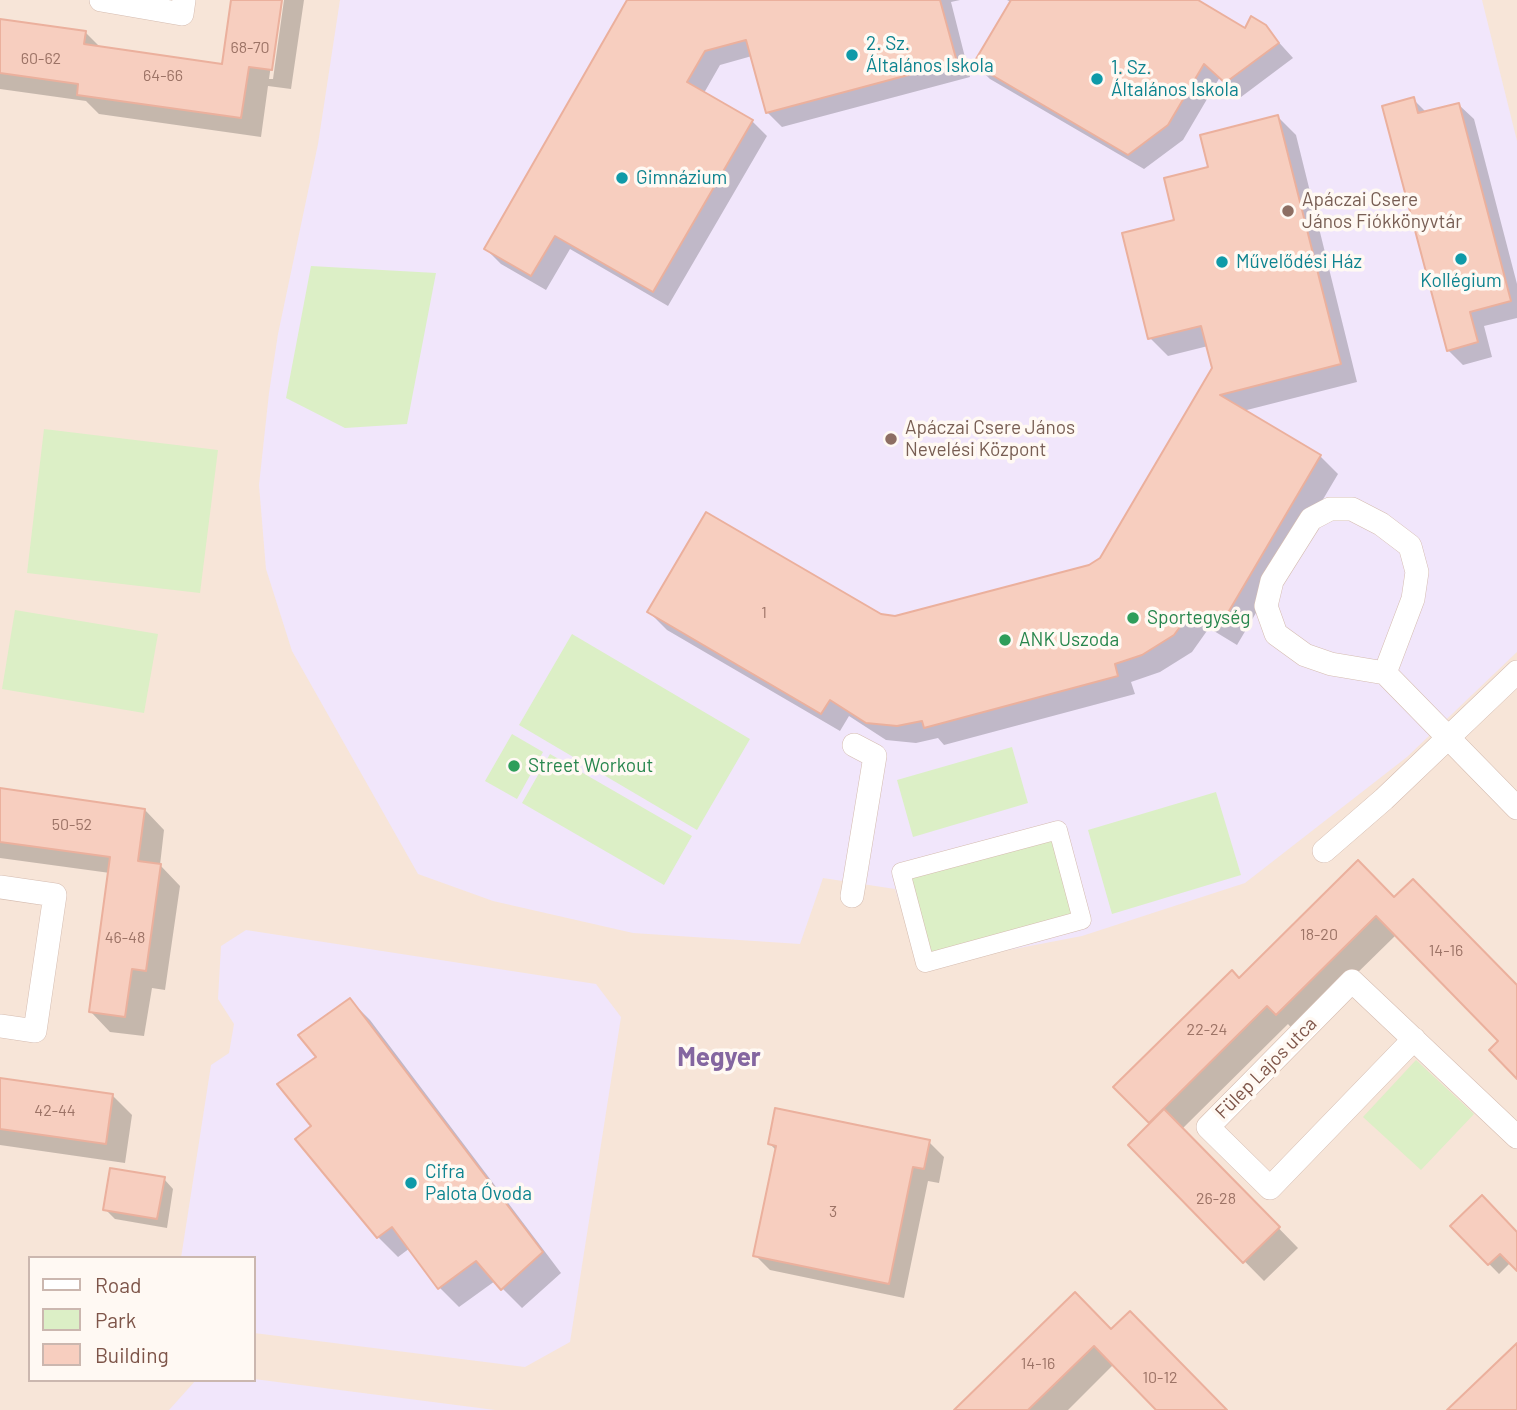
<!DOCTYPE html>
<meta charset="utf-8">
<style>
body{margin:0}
#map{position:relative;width:1517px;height:1410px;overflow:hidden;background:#fef4ea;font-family:Barlow,sans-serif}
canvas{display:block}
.legend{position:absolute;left:28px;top:1256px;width:228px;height:126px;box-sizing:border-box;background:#fff9f3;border:2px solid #cbb7af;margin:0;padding:9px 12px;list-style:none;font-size:21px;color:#7e5549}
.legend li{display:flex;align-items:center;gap:14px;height:35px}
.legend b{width:35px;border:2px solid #cbb7af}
</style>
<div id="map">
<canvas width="1517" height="1410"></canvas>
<ul class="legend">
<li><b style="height:9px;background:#fff"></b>Road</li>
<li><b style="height:19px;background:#dcefc6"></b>Park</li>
<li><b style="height:19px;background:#f7cebf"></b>Building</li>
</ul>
</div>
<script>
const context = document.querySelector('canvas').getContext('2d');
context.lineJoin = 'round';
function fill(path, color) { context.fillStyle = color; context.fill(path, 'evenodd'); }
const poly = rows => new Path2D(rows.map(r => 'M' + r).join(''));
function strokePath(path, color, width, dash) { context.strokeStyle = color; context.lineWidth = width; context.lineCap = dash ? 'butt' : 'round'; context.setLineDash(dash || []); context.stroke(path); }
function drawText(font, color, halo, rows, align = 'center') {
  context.font = font + ' Barlow,sans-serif'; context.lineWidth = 7; context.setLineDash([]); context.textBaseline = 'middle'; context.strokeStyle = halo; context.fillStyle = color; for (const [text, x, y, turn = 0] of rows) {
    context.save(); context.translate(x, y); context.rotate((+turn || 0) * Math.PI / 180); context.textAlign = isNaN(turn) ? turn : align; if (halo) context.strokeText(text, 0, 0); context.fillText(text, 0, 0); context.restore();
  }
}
const residential = poly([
 [0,0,1517,0,1517,1410,0,1410],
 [30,1258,254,1258,254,1380,30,1380]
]);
const education = poly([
 [340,0,1482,0,1517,141,1517,652,1407,757,1245,883,1082,936,920,967,895,889,823,878,800,944,633,933,493,901,418,874,292,651,266,569,259,485,269,393,278,334,318,144],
 [246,930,596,984,621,1017,570,1342,525,1367,254,1333,254,1258,181,1258,211,1065,229,1053,234,1024,218,999,221,946],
 [254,1379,495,1410,169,1410,196,1380]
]);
const green = poly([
 [311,266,436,273,407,424,345,428,286,398],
 [44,429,218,450,200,593,27,573],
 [15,610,158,634,144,713,2,689],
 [572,634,750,739,697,830,519,725],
 [512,734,543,752,517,799,485,781],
 [1012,747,1028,803,913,837,897,780],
 [550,754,692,836,664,885,522,803],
 [1216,792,1241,875,1112,914,1088,830],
 [1052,838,1073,918,929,956,908,876],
 [1416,1060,1474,1114,1421,1170,1363,1117]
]);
const shadow = poly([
 [233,0,280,0,269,79,273,79,284,0,304,0,291,89,268,86,261,137,99,114,86,101,0,89,0,20,85,32,101,48,224,66],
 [629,0,960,0,951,2,970,77,782,127,767,112,752,56,720,65,704,93,752,121,767,136,668,306,570,249,546,290,501,264,486,249],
 [1007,0,1195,0,1246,30,1265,27,1293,58,1241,97,1220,77,1183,140,1144,169,990,79,975,64,1011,2],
 [1413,99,1427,113,1459,105,1474,119,1517,284,1517,318,1484,326,1492,357,1463,365,1448,350],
 [1278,117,1296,135,1357,382,1243,411,1320,456,1338,474,1237,645,1209,628,1192,652,1160,672,1131,682,1135,694,944,745,938,738,916,743,886,740,849,716,840,731,667,630,649,612,895,618,1090,567,1101,559,1214,369,1208,346,1168,356,1150,338,1176,221,1210,168],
 [0,790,145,810,164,830,160,865,180,886,165,990,152,988,144,1036,110,1032,91,1012,110,873,0,858],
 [1395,899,1517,987,1517,1076,1501,1041,1396,935,1296,1033,1288,1024,1182,1129,1298,1248,1264,1281,1130,1145,1152,1124,1116,1087,1239,980],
 [350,1000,370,1020,561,1273,522,1308,495,1281,459,1307,439,1287,410,1248,398,1257,378,1237,313,1126,319,1057],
 [0,1079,113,1096,132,1115,125,1163,0,1145],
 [929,1142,944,1157,939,1183,928,1181,904,1298,770,1270,755,1255,777,1151,770,1144],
 [164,1179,173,1189,167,1228,115,1219,105,1209],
 [1452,1226,1517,1234,1517,1269,1511,1262,1499,1274],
 [1111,1331,1225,1410,1159,1410,1114,1364,1068,1410,960,1410]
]);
const building = poly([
 [231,0,282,0,272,70,249,67,241,118,77,95,78,84,0,73,0,19,86,31,84,44,222,64,231,0],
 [627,0,940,0,957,62,766,113,746,40,705,51,687,82,753,120,653,292,555,236,531,276,484,249,627,0],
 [1011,0,1198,0,1245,28,1251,16,1266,25,1279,43,1225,83,1204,64,1168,125,1128,155,973,64,1011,0],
 [1414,97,1418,113,1459,103,1511,301,1470,312,1478,342,1447,351,1382,106,1414,97],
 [1278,115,1341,364,1220,395,1321,455,1219,628,1191,612,1174,635,1142,655,1115,664,1118,676,924,728,922,721,897,726,866,723,830,700,821,714,647,612,706,512,881,614,895,616,1089,565,1100,558,1212,368,1201,326,1148,339,1122,233,1174,220,1164,178,1208,167,1200,135,1278,115],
 [0,788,145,809,138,861,161,864,146,971,132,969,125,1017,89,1012,110,857,0,842,0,788],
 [1358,860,1394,897,1413,879,1517,985,1517,1079,1489,1050,1498,1041,1376,916,1276,1015,1267,1006,1149,1123,1113,1087,1232,970,1239,978,1358,860],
 [350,998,543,1252,501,1290,476,1261,438,1289,392,1227,377,1238,295,1139,311,1126,277,1084,316,1057,298,1035,350,998],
 [0,1078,113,1094,106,1144,0,1129,0,1078],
 [775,1108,930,1140,924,1169,913,1167,889,1284,753,1256,776,1146,768,1144,775,1108],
 [1164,1109,1280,1227,1243,1263,1128,1145,1164,1109],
 [110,1168,165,1177,157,1219,103,1210,110,1168],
 [1482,1195,1517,1232,1517,1271,1500,1254,1488,1265,1450,1226,1482,1195],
 [1075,1292,1111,1329,1130,1311,1227,1410,1156,1410,1094,1346,1028,1410,954,1410,1075,1292],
 [1517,1343,1517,1410,1447,1410,1517,1343]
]);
const pedestrian = poly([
 [1058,830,1082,920,925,963,901,872,1058,830]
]);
const minor = poly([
 [101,0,182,14,184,0],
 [1385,673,1413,599,1417,572,1410,546,1381,524,1352,509,1330,509,1311,519,1272,581,1266,606,1276,634,1305,655,1331,664,1385,673,1517,808],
 [1324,851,1384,799,1517,672],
 [0,887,55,895,35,1031,0,1026],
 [852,896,875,756,854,745],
 [1414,1039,1270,1188,1208,1127,1352,981,1517,1137]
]);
const markers = [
 [852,55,7,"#0f9aa8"],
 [1097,79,7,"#0f9aa8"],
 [622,178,7,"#0f9aa8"],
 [1288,211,7,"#8d6e63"],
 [1461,259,7,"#0f9aa8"],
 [1222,262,7,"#0f9aa8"],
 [891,439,7,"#8d6e63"],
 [1133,618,7,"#2e9e5b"],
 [1005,640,7,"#2e9e5b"],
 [514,766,7,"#2e9e5b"],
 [411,1183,7,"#0f9aa8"]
];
const numberNames = [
 ["68-70",250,48],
 ["60-62",41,59],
 ["64-66",163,76],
 ["1",764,613],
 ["50-52",72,825],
 ["18-20",1319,935],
 ["46-48",125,938],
 ["14-16",1446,951],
 ["22-24",1207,1030],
 ["42-44",55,1111],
 ["26-28",1216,1199],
 ["3",833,1212],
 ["14-16",1038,1364],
 ["10-12",1160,1378]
];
const cultureNames = [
 ["2. Sz.",866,44],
 ["Általános Iskola",866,66],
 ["1. Sz.",1111,68],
 ["Általános Iskola",1111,90],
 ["Gimnázium",636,178],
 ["Művelődési Ház",1236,262],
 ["Kollégium",1461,281,"center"],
 ["Cifra",425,1172],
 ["Palota Óvoda",425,1194]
];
const educationNames = [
 ["Apáczai Csere",1302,200],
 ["János Fiókkönyvtár",1302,222],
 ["Apáczai Csere János",905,428],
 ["Nevelési Központ",905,450]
];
const leisureNames = [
 ["Sportegység",1147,618],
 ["ANK Uszoda",1019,640],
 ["Street Workout",528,766]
];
const streetNames = [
 ["Fülep Lajos utca",1266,1068,-45]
];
const districtNames = [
 ["Megyer",719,1057]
];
fill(residential, '#f7e5d8');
fill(education, '#f1e6fb');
fill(green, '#dcefc6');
fill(shadow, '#0003');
fill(building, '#f7cebf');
strokePath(building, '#ebb09d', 2);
strokePath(pedestrian, '#d5bcb0', 19);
strokePath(minor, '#d5bcb0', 24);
strokePath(pedestrian, '#fff', 18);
strokePath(minor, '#fff', 23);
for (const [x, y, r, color] of markers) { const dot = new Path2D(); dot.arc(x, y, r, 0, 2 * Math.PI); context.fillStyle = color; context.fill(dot); strokePath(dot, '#fff9f3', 2.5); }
drawText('16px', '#9c7366', null, numberNames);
drawText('19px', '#0d838f', '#fff9f3', cultureNames, 'left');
drawText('19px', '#785e54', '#fff9f3', educationNames, 'left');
drawText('19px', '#27864d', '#fff9f3', leisureNames, 'left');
drawText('19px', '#7e5549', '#fff9f3', streetNames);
drawText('bold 26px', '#8466a0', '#fff9f3', districtNames);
</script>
